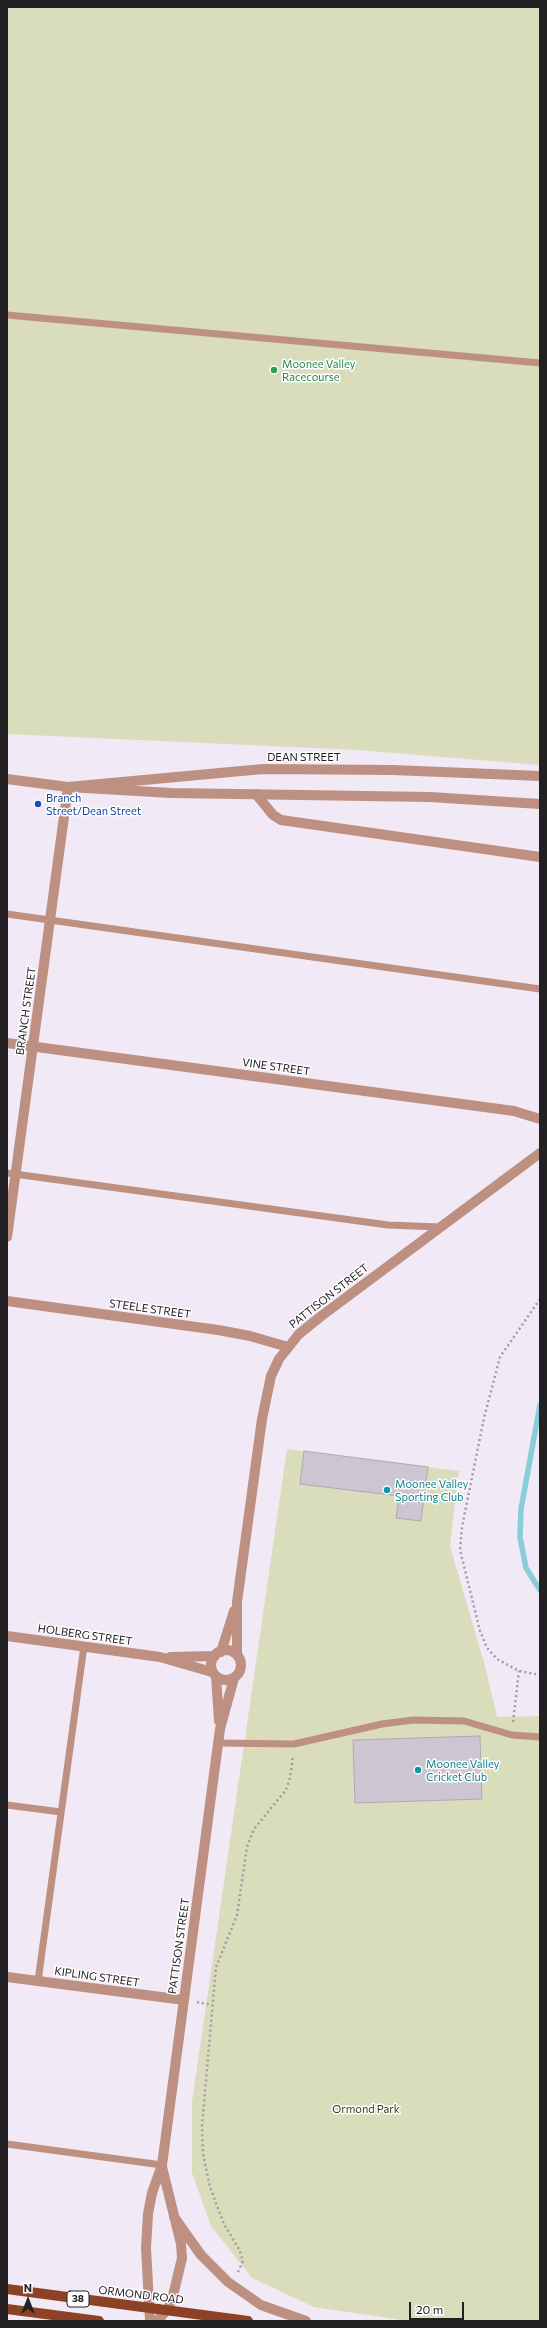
<!DOCTYPE html>
<style>
body{margin:0}
#map{position:relative;width:547px;height:2328px;overflow:hidden;background:#f1e9f6;font-family:Commissioner,sans-serif}
canvas{display:block}
.frame{position:absolute;inset:0;border:8px solid #232024;pointer-events:none}
.north{position:absolute;left:8px;top:2280px;width:40px;height:40px;-webkit-text-stroke:3px #fff;paint-order:stroke;rotate:0deg;font-size:11px;font-weight:700;line-height:16px;text-align:center;color:#232024}
.north::after{content:'';display:block;margin:auto;width:14px;height:18px;background:#232024;clip-path:polygon(50% 0,100% 100%,50% 72%,0 100%)}
.scale{position:absolute;left:409px;top:2302px;width:55px;height:18px;box-sizing:border-box;border:2px solid #232024;border-top:0;padding-left:5px;font-size:12px;line-height:14px;white-space:nowrap;color:#232024;-webkit-text-stroke:3px #fff;paint-order:stroke}
</style>
<div id="map">
<canvas width="547" height="2328"></canvas>
<div class="frame"></div>
<div class="north">N</div>
<div class="scale">20 m</div>
</div>
<script>
const context = document.querySelector('canvas').getContext('2d');
context.lineJoin = 'round';
function fill(path, color) { context.fillStyle = color; context.fill(path, 'evenodd'); }
const poly = rows => new Path2D(rows.map(r => 'M' + r).join(''));
function strokePath(path, color, width, dash) { context.strokeStyle = color; context.lineWidth = width; context.lineCap = dash ? 'butt' : 'round'; context.setLineDash(dash || []); context.stroke(path); }
function drawText(font, color, halo, rows, align = 'center') {
  context.font = font + ' Commissioner,sans-serif'; context.lineWidth = 3; context.setLineDash([]); context.textBaseline = 'middle'; context.strokeStyle = halo; context.fillStyle = color; for (const [text, x, y, turn = 0] of rows) {
    context.save(); context.translate(x, y); context.rotate((+turn || 0) * Math.PI / 180); context.textAlign = isNaN(turn) ? turn : align; if (halo) context.strokeText(text, 0, 0); context.fillText(text, 0, 0); context.restore();
  }
}
const green = poly([
 [7,7,540,7,540,765,358,750,7,734],
 [287,1449,459,1471,450,1546,485,1666,497,1717,540,1716,540,2321,408,2321,314,2307,252,2278,211,2226,192,2173,192,2102]
]);
const stream = poly([
 [540,1405,521,1509,520,1537,526,1568,540,1590]
]);
const building = poly([
 [304,1451,428,1467,421,1521,396,1518,399,1496,300,1484,304,1451],
 [480,1736,482,1799,355,1803,353,1740,480,1736]
]);
const path = poly([
 [540,1299,500,1357,484,1418,462,1527,460,1550,480,1631,487,1648,497,1659,519,1671,540,1675],
 [513,1722,519,1671],
 [197,2002,212,2005],
 [238,2272,243,2261,240,2251,224,2224,210,2187,203,2154,202,2126,216,1967,237,1915,247,1847,254,1829,286,1790,290,1778,293,1755]
]);
const service = poly([
 [7,315,540,363],
 [7,914,540,989],
 [7,1173,388,1225,440,1227],
 [218,1743,294,1744,382,1724,413,1720,464,1721,512,1735,540,1737],
 [7,1805,61,1812],
 [38,1981,84,1646],
 [7,2144,162,2165]
]);
const minor = poly([
 [256,794,273,815,281,820,540,857],
 [7,1043,514,1111,540,1119],
 [7,1237,68,787,263,769,393,770,540,776],
 [7,1301,218,1330,250,1336,288,1347],
 [7,1636,160,1657,212,1672],
 '211 1665a15 15 0 1 1 30 0a15 15 0 1 1-30 0Z',
 [221,1652,234,1611],
 [237,1655,237,1602,262,1419,271,1376,279,1359,299,1334,320,1317,540,1153],
 [170,1657,215,1656],
 [216,1676,219,1721],
 [7,1977,184,2000],
 [174,2217,201,2255,228,2282,261,2305,306,2321],
 [150,2321,146,2248,148,2214,152,2193,162,2165,220,1729,234,1678],
 [157,2321,167,2310,172,2300,182,2258,181,2244,162,2167]
]);
const tertiary = poly([
 [7,779,68,787,171,793,430,797,540,804]
]);
const primary = poly([
 [7,2289,248,2321],
 [7,2309,99,2321]
]);
const markers = [
 [274,370,4,"#2e9e5b"],
 [38,804,4,"#1a4fb4"],
 [387,1490,4,"#0f9aa8"],
 [418,1770,4,"#0f9aa8"]
];
const shields = [
 [78,2299,22]
];
const shieldNames = [
 ["38",78,2299]
];
const leisureNames = [
 ["Moonee Valley",282,364],
 ["Racecourse",282,377]
];
const streetNames = [
 ["DEAN STREET",304,757],
 ["BRANCH STREET",26,1011,-82],
 ["VINE STREET",276,1067,8],
 ["PATTISON STREET",329,1296,-38],
 ["STEELE STREET",150,1309,8],
 ["HOLBERG STREET",85,1635,8],
 ["PATTISON STREET",179,1946,-82],
 ["KIPLING STREET",97,1977,8],
 ["ORMOND ROAD",141,2295,7]
];
const transitNames = [
 ["Branch",46,798],
 ["Street/Dean Street",46,811]
];
const cultureNames = [
 ["Moonee Valley",395,1484],
 ["Sporting Club",395,1497],
 ["Moonee Valley",426,1764],
 ["Cricket Club",426,1777]
];
const parkNames = [
 ["Ormond Park",366,2109]
];
fill(green, '#d9ddbc');
strokePath(stream, '#88cdda', 5.5);
fill(building, '#cdc5d1');
strokePath(building, '#b0a8b4', 1);
strokePath(path, '#a19ba4', 2.5, [2, 3]);
strokePath(service, '#bd9081', 7);
strokePath(minor, '#bd9081', 10);
strokePath(tertiary, '#bd9081', 10);
strokePath(primary, '#8d4125', 10);
for (const [x, y, r, color] of markers) { const dot = new Path2D(); dot.arc(x, y, r, 0, 2 * Math.PI); context.fillStyle = color; context.fill(dot); strokePath(dot, '#fff', 1.5); }
for (const [x, y, w] of shields) { const box = new Path2D(); box.roundRect(x - w / 2, y - 8, w, 16, 3); context.fillStyle = '#fff'; context.fill(box); strokePath(box, '#232024', 1); }
drawText('bold 10px', '#232024', null, shieldNames);
drawText('11px', '#27864d', '#fff', leisureNames, 'left');
drawText('11px', '#232024', '#fff', streetNames);
drawText('11px', '#164399', '#fff', transitNames, 'left');
drawText('11px', '#0d838f', '#fff', cultureNames, 'left');
drawText('11px', '#363910', '#fff', parkNames);
</script>
